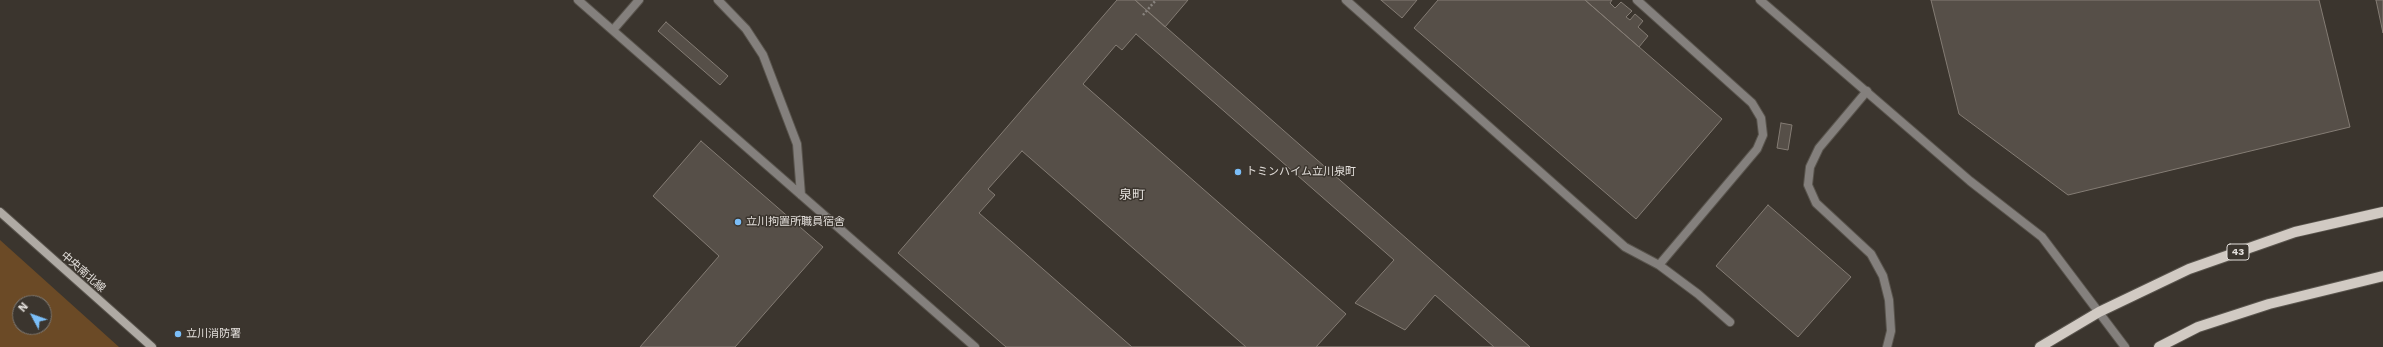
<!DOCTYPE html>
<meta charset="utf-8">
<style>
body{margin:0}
#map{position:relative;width:2383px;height:347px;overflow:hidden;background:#3b352e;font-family:"Work Sans",sans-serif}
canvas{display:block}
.north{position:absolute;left:12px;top:295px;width:40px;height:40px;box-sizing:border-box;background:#3b352e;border:1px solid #7e7973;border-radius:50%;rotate:311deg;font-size:11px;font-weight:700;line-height:16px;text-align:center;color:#e3dfdb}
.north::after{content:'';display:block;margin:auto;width:14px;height:18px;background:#7bbef8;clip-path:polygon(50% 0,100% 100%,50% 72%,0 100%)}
</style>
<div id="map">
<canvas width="2383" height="347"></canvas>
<div class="north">N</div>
</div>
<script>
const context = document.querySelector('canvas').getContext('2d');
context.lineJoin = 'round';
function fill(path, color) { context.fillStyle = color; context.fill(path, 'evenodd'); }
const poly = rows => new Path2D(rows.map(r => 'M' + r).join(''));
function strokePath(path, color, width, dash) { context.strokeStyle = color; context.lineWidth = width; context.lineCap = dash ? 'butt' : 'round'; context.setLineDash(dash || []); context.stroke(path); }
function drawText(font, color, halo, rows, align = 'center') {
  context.font = font + ' "Work Sans","Noto Sans JP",sans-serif'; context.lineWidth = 3; context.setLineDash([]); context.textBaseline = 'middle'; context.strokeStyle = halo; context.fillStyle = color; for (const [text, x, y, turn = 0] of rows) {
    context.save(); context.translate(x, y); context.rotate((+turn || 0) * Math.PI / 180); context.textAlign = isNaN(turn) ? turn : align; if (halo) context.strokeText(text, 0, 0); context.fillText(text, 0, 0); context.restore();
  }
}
const green = poly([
 [0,240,119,347,0,347],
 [20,303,44,303,44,327,20,327]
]);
const building = poly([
 [1117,0,1135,0,1530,347,1006,347,898,253,1117,0],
 [1135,0,1188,0,1165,27,1135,0],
 [1381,0,1417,0,1402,18,1381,0],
 [1438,0,1585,0,1722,119,1636,219,1414,28,1438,0],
 [1585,0,1612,0,1610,3,1615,8,1621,2,1632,11,1626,17,1630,20,1635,14,1643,21,1638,27,1648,36,1639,47,1585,0],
 [1931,0,2319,0,2350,127,2068,195,1959,114,1931,0],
 [2376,0,2383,0,2383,33,2376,0],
 [666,22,728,76,720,85,658,31,666,22],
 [1136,34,1394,260,1355,303,1405,330,1435,295,1494,347,1316,347,1346,314,1083,84,1116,45,1122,50,1136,34],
 [1781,123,1792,125,1788,150,1777,148,1781,123],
 [701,141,823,247,735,347,640,347,719,256,653,196,701,141],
 [1022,151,1246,347,1132,347,979,213,995,195,988,189,1022,151],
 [1768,205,1851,277,1798,337,1716,266,1768,205]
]);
const path = poly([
 [1143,15,1156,0]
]);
const service = poly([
 [578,0,975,347],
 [718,0,746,29,763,55,797,144,801,195],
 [1346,0,1625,247,1659,265,1698,294,1730,322],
 [1637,0,1752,103,1761,118,1763,135,1757,149,1659,265],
 [613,30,639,0],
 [1867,91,1819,148,1810,167,1808,185,1816,203,1871,254,1883,276,1889,300,1891,331,1887,347]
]);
const tertiary = poly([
 [1760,0,1970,181,2042,237,2125,347]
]);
const secondary = poly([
 [0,212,152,347]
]);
const primary = poly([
 [2040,347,2099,312,2189,269,2295,232,2383,212],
 [2159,347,2198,327,2269,304,2383,276]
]);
const markers = [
 [1238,172,4,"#7bbef8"],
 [738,222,4,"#7bbef8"],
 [178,334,4,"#7bbef8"]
];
const shields = [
 [2238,252,22]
];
const shieldNames = [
 ["43",2238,252]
];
const poiNames = [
 ["トミンハイム立川泉町",1246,172],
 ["立川拘置所職員宿舎",746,222],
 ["立川消防署",186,334]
];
const streetNames = [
 ["中央南北線",83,272,41]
];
const quarterNames = [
 ["泉町",1132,195]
];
fill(green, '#6b4a26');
fill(building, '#564f48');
strokePath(building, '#847c74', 1);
strokePath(service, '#59544d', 10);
strokePath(tertiary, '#59544d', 10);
strokePath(secondary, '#59544d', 10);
strokePath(primary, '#59544d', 12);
strokePath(path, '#88837e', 2.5, [2, 2]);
strokePath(service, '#84807d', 8);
strokePath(tertiary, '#84807d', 8);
strokePath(secondary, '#afaaa4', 8);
strokePath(primary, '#d1cac3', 10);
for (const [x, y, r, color] of markers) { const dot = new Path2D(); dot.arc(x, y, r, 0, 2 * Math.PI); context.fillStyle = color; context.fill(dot); strokePath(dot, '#3b352e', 1.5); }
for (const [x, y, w] of shields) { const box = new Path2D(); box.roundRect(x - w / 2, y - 8, w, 16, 3); context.fillStyle = '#3b352e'; context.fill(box); strokePath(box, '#e3dfdb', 1); }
drawText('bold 10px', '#e3dfdb', null, shieldNames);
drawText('11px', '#e3dfdb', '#3b352e', poiNames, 'left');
drawText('11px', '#e3dfdb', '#3b352e', streetNames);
drawText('13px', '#e3dfdb', '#3b352e', quarterNames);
</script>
